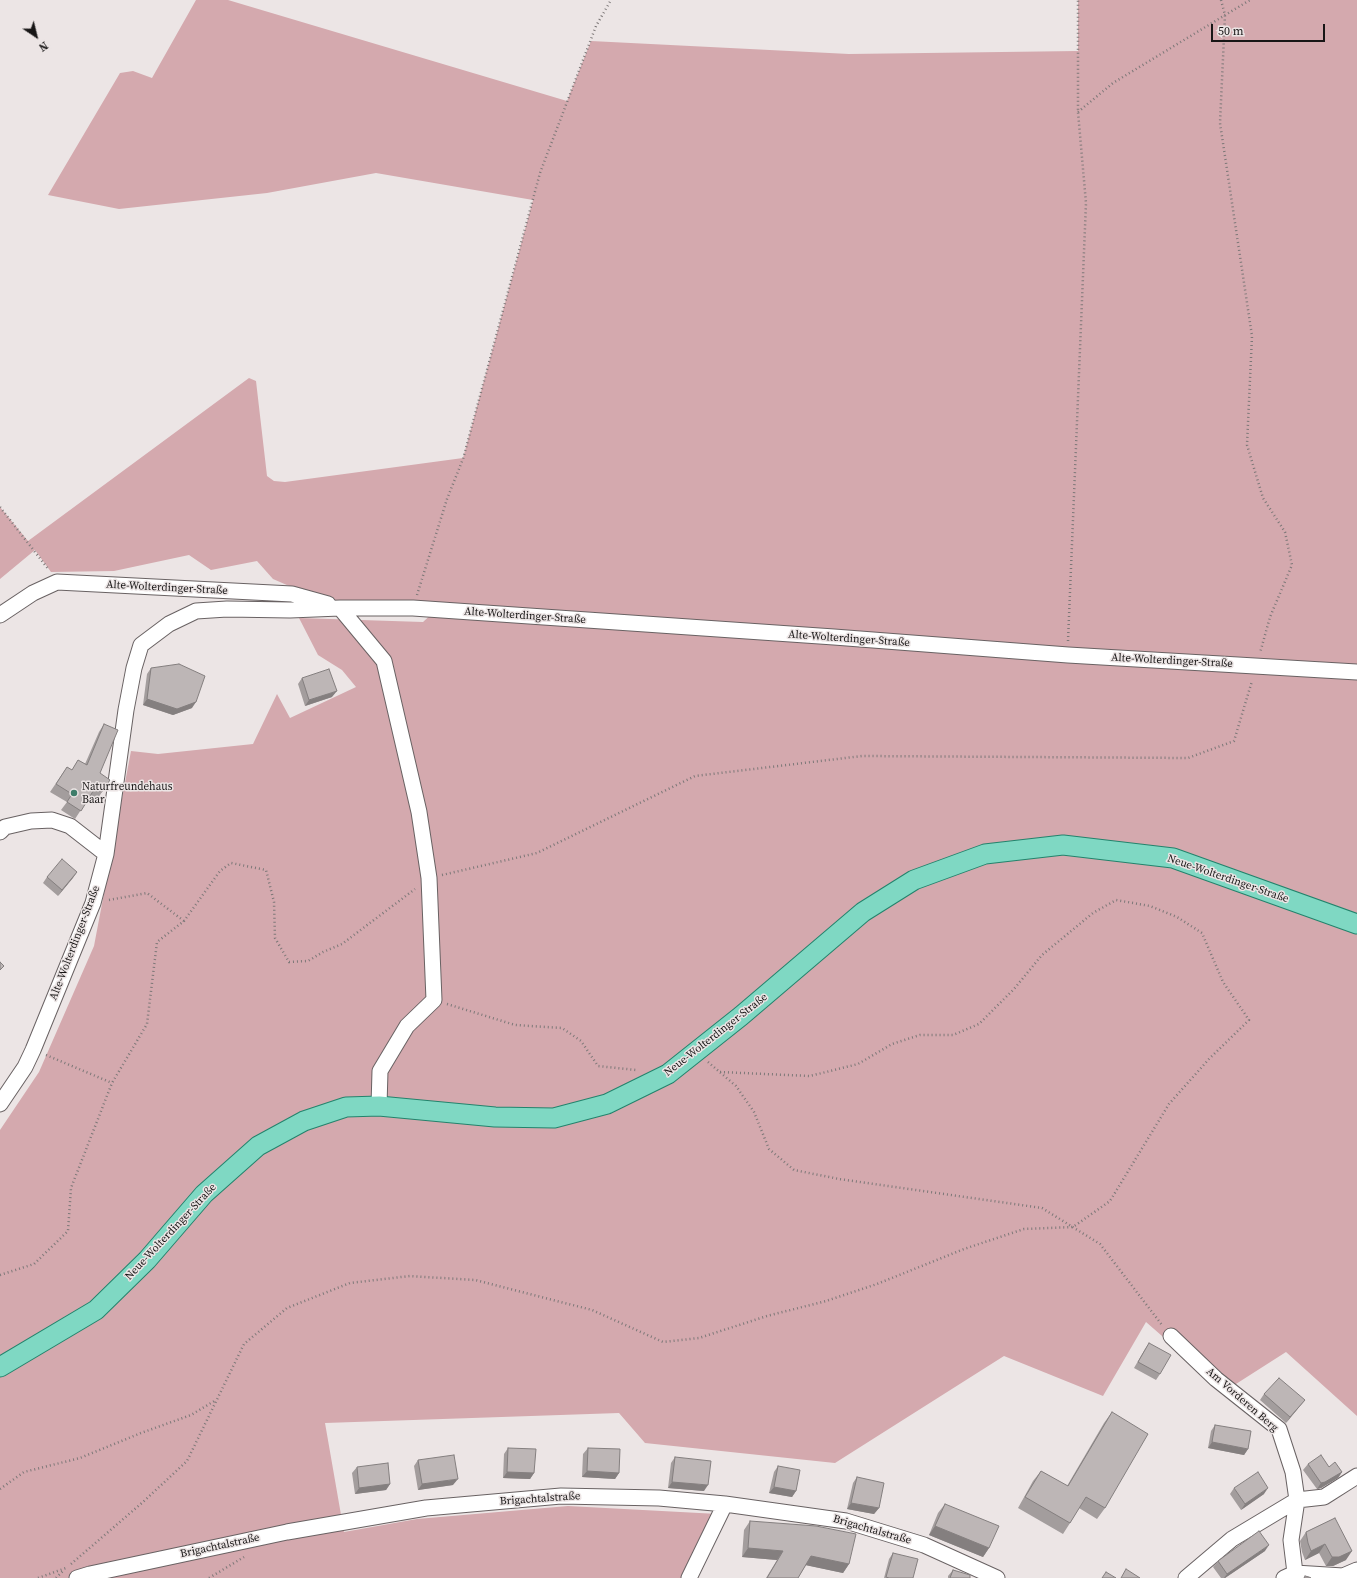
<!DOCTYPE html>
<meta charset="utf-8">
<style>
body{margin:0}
#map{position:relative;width:1357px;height:1578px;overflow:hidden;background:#ece5e5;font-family:"Source Serif 4",serif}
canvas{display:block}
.north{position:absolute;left:16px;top:16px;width:40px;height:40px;-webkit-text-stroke:3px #ece5e5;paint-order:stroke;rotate:145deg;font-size:11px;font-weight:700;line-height:16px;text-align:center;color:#181616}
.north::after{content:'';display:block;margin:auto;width:14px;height:18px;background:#181616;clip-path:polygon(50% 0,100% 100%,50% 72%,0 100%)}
.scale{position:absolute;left:1211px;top:24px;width:114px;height:18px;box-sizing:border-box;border:2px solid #181616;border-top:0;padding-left:5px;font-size:12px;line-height:14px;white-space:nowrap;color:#181616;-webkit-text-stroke:3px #ece5e5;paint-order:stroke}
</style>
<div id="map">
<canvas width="1357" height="1578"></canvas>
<div class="north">N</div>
<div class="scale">50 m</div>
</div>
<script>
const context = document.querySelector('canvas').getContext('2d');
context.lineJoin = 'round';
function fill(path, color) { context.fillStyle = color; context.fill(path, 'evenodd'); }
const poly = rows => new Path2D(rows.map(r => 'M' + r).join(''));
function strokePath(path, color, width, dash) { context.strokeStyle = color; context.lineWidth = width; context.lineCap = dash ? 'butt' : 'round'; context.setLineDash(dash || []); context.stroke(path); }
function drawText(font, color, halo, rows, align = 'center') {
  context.font = font + ' "Source Serif 4",serif'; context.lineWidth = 3; context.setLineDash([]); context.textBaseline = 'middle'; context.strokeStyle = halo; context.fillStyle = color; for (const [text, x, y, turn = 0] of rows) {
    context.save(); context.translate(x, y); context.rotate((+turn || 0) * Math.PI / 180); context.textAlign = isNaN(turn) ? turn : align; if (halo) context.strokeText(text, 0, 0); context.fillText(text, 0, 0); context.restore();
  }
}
const green = poly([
 [196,0,228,0,567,101,591,41,849,54,1078,51,1078,0,1357,0,1357,1416,1286,1352,1225,1391,1146,1322,1103,1396,1004,1356,835,1463,645,1443,619,1413,325,1423,344,1532,417,1519,568,1506,718,1514,687,1578,0,1578,0,1130,39,1072,94,946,131,751,158,754,253,744,277,694,290,718,356,687,342,670,318,655,299,618,423,622,436,610,340,608,273,579,257,561,211,570,189,555,114,571,51,572,35,550,0,579,0,507,28,541,249,378,256,381,267,476,274,481,285,482,463,458,533,200,376,173,267,193,119,209,48,195,120,73,133,71,152,78]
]);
const path = poly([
 [1221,0,1225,15,1220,123,1252,336,1247,445,1263,498,1285,532,1292,565,1270,617,1260,653],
 [1078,112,1113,83,1250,0],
 [0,507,49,570],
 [417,595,447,499,463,459,540,173,596,26,611,0],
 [1068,641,1086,203,1078,112,1078,0],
 [442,875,537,853,695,776,862,756,1188,758,1234,741,1252,681],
 [109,900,147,893,184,921],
 [447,1004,515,1025,562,1028,581,1041,598,1066,636,1070],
 [46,1055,112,1083],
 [708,1062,736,1086,754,1112,769,1149,794,1170,839,1179,1042,1208,1100,1244,1162,1325],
 [0,1275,34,1264,68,1231,71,1188,112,1083,147,1024,157,942,184,921,220,871,231,863,266,870,274,902,275,938,289,962,308,961,323,952,342,944,415,889],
 [0,1489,24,1472,80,1458,141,1433,191,1415,216,1400],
 [71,1564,143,1502,187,1461,244,1344,287,1308,350,1283,410,1276,475,1280,592,1310,663,1342,699,1338,767,1316,826,1301,877,1284,964,1249,1024,1229,1073,1227,1110,1201,1169,1104,1209,1059,1249,1020,1223,982,1202,933,1177,917,1150,906,1116,900,1093,913,1042,955,1014,989,979,1024,953,1035,920,1035,892,1044,858,1064,810,1076,720,1072],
 [38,1578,66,1568],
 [56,1578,63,1571],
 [209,1578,244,1557]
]);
const minor = poly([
 [340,608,384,661,419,812,429,878,434,1000,407,1026,380,1071,379,1106],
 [0,615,33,593,57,582,292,594,328,604],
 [0,832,5,827,31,821,52,820,70,826,106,854],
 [0,1104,25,1067,33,1050,93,903,106,854,126,710,134,668,141,645,169,624,196,611,227,609,290,610,340,608,413,608,834,637,1068,655,1357,672],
 [1171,1336,1216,1379,1279,1429,1293,1472,1297,1500,1291,1540,1295,1573],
 [77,1578,90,1574,287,1532,426,1508,561,1496,659,1498,725,1504,846,1521,924,1545,997,1578],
 [689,1578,725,1504],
 [1186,1578,1232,1539,1297,1500,1324,1497,1357,1476],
 [1284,1578,1295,1573,1343,1576,1357,1570]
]);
const major = poly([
 [0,1367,96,1310,147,1260,204,1194,258,1146,304,1121,346,1107,379,1106,495,1117,554,1118,607,1104,668,1074,741,1016,863,912,914,880,985,854,1063,845,1173,858,1357,924]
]);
const wall = poly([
 [151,668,192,708,173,715,143,705,147,674],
 [302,678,332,697,305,706,298,684],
 [104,724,100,773,102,792,96,801,90,796,75,819,61,810,67,802,50,792,67,767,72,770,78,760,85,764,99,732],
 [77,872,58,896,43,883,47,877],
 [1149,1343,1160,1374,1156,1380,1134,1368,1145,1349],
 [1264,1394,1305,1400,1300,1406,1286,1423,1260,1400],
 [1112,1412,1105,1508,1097,1519,1079,1508,1070,1523,1063,1534,1018,1508,1033,1481,1041,1471,1067,1486,1104,1423],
 [1215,1425,1248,1449,1244,1455,1208,1448,1211,1431],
 [508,1448,534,1473,530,1479,503,1478,504,1454],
 [588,1448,619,1473,615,1479,582,1477,583,1454],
 [675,1457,704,1491,668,1488,671,1463],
 [418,1460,453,1485,418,1490,414,1466],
 [1308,1464,1329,1467,1342,1472,1338,1478,1321,1488,1317,1489,1303,1470],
 [778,1466,796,1491,792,1497,769,1493,774,1472],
 [357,1467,390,1484,386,1490,355,1494,352,1473],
 [857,1477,879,1508,874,1514,847,1509,853,1483],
 [1234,1488,1264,1494,1241,1510,1230,1494],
 [945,1504,989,1548,983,1557,929,1535,938,1513],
 [1335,1518,1346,1560,1333,1566,1326,1566,1319,1553,1305,1560,1302,1552,1300,1541,1306,1532],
 [750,1521,849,1564,843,1573,806,1565,798,1578,766,1578,777,1560,742,1557,744,1530],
 [1265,1551,1225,1578,1221,1578,1213,1567,1218,1561],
 [893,1553,913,1578,884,1578,889,1559],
 [953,1570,970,1578,948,1578,948,1576]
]);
const shadedWall = poly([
 [337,691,332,697,305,706,309,700],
 [147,699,196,702,192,708,173,715,143,705],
 [77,872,73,878,58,896,62,890],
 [1305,1400,1300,1406,1286,1423,1290,1417],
 [1212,1442,1248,1449,1244,1455,1208,1448],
 [587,1471,619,1473,615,1479,582,1477],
 [507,1472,534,1473,530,1479,503,1478],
 [1342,1472,1338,1478,1321,1488,1317,1489,1321,1483],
 [458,1479,453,1485,418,1490,422,1484],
 [672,1482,708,1485,704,1491,668,1488],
 [390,1484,386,1490,355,1494,359,1488],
 [774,1487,796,1491,792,1497,769,1493],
 [1268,1488,1264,1494,1241,1510,1245,1504],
 [851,1503,879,1508,874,1514,847,1509],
 [935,1526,989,1548,983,1557,929,1535],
 [1325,1544,1319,1553,1305,1560,1311,1551],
 [1269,1545,1265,1551,1225,1578,1224,1578,1227,1574],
 [748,1548,783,1551,777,1560,742,1557],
 [1352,1551,1346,1560,1333,1566,1326,1566,1332,1557],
 [811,1556,849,1564,843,1573,805,1565]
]);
const building = poly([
 [179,664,205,676,196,702,177,709,147,699,151,668,179,664],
 [329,669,337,691,309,700,302,678,329,669],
 [104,724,118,730,100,773,110,780,102,792,95,788,81,811,67,802,72,794,56,784,67,767,72,770,78,760,87,765,104,724],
 [62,859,77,872,62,890,47,877,62,859],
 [0,962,4,966,0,970,0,962],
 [1149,1343,1171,1355,1160,1374,1138,1362,1149,1343],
 [1279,1378,1305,1400,1290,1417,1264,1394,1279,1378],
 [1112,1412,1148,1434,1105,1508,1086,1497,1070,1523,1025,1497,1041,1471,1068,1486,1112,1412],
 [1215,1425,1251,1431,1248,1449,1212,1442,1215,1425],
 [508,1448,536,1449,534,1473,507,1472,508,1448],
 [588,1448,620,1449,619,1473,587,1471,588,1448],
 [454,1455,458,1479,422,1484,418,1460,454,1455],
 [1321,1455,1329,1467,1335,1462,1342,1472,1325,1482,1321,1483,1308,1464,1321,1455],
 [675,1457,711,1461,708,1485,672,1482,675,1457],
 [388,1463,390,1484,359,1488,357,1467,388,1463],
 [778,1466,800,1470,796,1491,774,1487,778,1466],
 [1258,1472,1268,1488,1245,1504,1234,1488,1258,1472],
 [857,1477,884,1483,879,1508,851,1503,857,1477],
 [945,1504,999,1526,989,1548,935,1526,945,1504],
 [1335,1518,1352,1551,1339,1557,1332,1557,1325,1544,1311,1551,1308,1543,1306,1532,1335,1518],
 [750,1521,816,1526,856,1534,849,1564,811,1556,798,1578,767,1578,783,1551,748,1548,750,1521],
 [1259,1531,1269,1545,1227,1574,1218,1561,1259,1531],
 [893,1553,918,1559,913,1578,889,1578,886,1577,893,1553],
 [1126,1569,1140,1578,1121,1578,1126,1569],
 [953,1570,970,1575,970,1578,950,1578,953,1570],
 [1106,1572,1116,1578,1102,1578,1106,1572],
 [1305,1576,1309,1577,1311,1578,1304,1578,1305,1576]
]);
const markers = [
 [74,793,4,"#3e7d6a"]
];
const streetNames = [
 ["Alte-Wolterdinger-Straße",167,588,3],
 ["Alte-Wolterdinger-Straße",525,616,4],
 ["Alte-Wolterdinger-Straße",849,639,4],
 ["Alte-Wolterdinger-Straße",1172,661,3],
 ["Neue-Wolterdinger-Straße",1228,879,19],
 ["Alte-Wolterdinger-Straße",75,943,-69],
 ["Neue-Wolterdinger-Straße",716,1035,-38],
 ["Neue-Wolterdinger-Straße",171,1232,-47],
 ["Am Vorderen Berg",1242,1400,41],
 ["Brigachtalstraße",540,1499,-4],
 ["Brigachtalstraße",872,1530,16],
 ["Brigachtalstraße",220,1546,-12]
];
const poiNames = [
 ["Naturfreundehaus",82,787],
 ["Baar",82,800]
];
fill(green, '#d4a9ae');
strokePath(minor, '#696263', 17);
strokePath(major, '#23836c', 21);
strokePath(path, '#7d7878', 2.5, [1, 3]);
strokePath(minor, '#fff', 15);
strokePath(major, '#7fd8c3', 19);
fill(wall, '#a39d9d');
fill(shadedWall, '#847f7f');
fill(building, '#bdb6b6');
strokePath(building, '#847f7f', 1);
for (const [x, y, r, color] of markers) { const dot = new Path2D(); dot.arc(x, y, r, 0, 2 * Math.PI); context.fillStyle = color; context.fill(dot); strokePath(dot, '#ece5e5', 1.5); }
drawText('11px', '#181616', '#ece5e5', streetNames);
drawText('11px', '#181616', '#ece5e5', poiNames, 'left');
</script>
